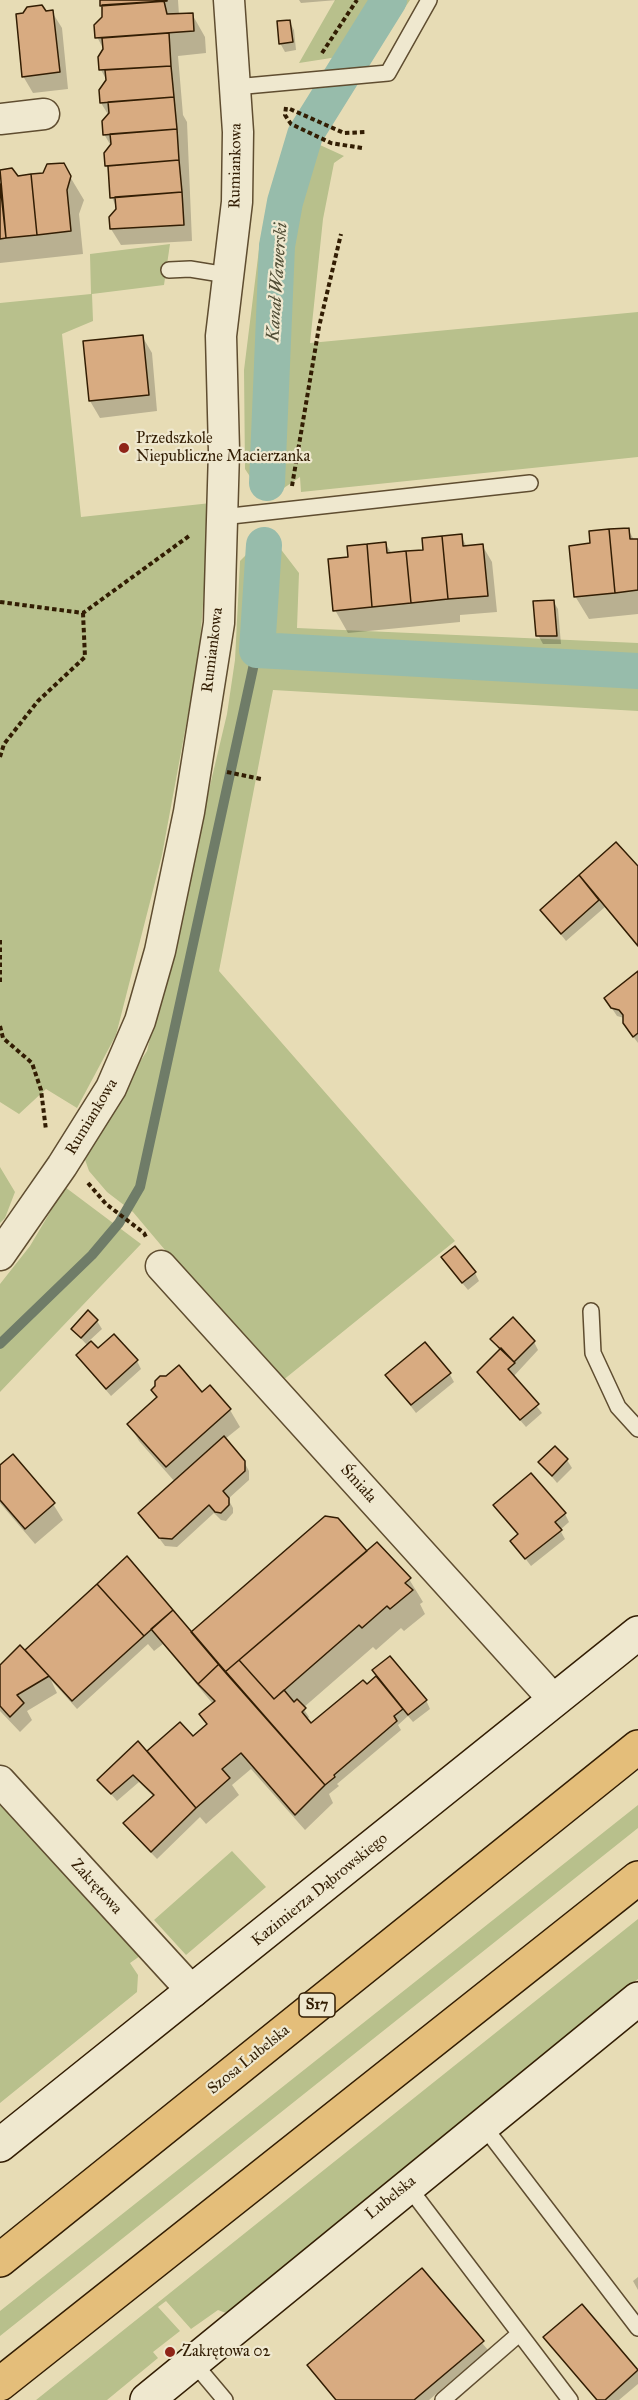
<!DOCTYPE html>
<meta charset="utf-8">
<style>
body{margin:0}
canvas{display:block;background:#e7dcb5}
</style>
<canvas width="638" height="2400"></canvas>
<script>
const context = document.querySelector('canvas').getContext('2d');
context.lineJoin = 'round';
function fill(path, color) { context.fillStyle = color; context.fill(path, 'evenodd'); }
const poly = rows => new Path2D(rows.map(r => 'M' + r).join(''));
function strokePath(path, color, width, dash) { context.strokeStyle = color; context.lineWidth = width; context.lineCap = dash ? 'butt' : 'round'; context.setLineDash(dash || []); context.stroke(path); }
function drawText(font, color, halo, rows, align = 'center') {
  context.font = font + ' "IM FELL Great Primer",serif'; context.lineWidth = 4.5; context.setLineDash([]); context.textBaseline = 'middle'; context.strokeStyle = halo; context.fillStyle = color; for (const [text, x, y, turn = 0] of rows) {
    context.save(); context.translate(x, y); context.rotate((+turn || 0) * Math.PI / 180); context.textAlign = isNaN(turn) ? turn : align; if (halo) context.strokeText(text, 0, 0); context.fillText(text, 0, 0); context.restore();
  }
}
const green = poly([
 [335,0,410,0,376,51,299,63],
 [296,134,344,156,334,163,323,219,310,343,638,312,638,457,301,492,300,477,278,492,259,490,245,469,244,370,260,241],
 [170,244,164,285,92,294,93,321,62,334,81,517,211,503,199,655,162,855,116,1035,77,1108,46,1089,19,1114,0,1102,0,303,91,294,90,254],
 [276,543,299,573,297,628,638,643,638,711,273,690,219,971,455,1241,282,1381,197,1288,133,1212,107,1192,89,1171,82,1151,147,1051,227,714,235,660,240,561,256,545],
 [0,1167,15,1192,5,1218,0,1223],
 [65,1187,141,1244,0,1392,0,1284,30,1246],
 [0,1798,140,1956,130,1963,138,1975,137,1992,0,2103],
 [638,1805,638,1828,0,2336,0,2311],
 [232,1851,266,1887,186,1955,154,1920],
 [638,1919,638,1979,226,2313,218,2310,191,2329,166,2301,158,2307,180,2331,153,2352,158,2358,107,2400,36,2400]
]);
const shadow = poly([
 [102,0,178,0,179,15,192,14,205,37,206,53,178,56,183,115,187,122,192,241,121,245,111,229,110,217,117,210,112,197,107,165,111,146,104,134,109,116,101,103,107,81,101,70,104,50,97,37,103,17],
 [299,0,337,0,301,3],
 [46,12,52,12,62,28,68,89,33,93,23,76],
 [289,21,294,30,296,50,285,52,280,43],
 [63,165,84,200,79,214,83,254,0,263,0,171,11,170,17,177,44,174],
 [142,336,152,353,157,411,100,418,90,401,84,342],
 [628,529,634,540,638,540,638,614,589,619,575,596,591,545],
 [461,536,467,547,482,545,492,562,497,612,460,615,460,622,348,633,335,610,349,559,385,543,392,554,425,551],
 [553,601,558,609,561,644,543,644,538,635],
 [616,844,638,869,638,947,605,907,566,941,542,911],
 [638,973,638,1043,629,1031,624,1018,617,1016,611,1007],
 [448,1266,475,1273,479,1281,468,1290],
 [97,1321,102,1329,89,1341,98,1350,137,1361,141,1369,111,1396,83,1363,78,1355,88,1346,72,1329],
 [492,1339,534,1342,538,1350,513,1377,542,1413,526,1427,479,1373,500,1351],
 [449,1373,454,1382,416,1413,387,1375],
 [210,1387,230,1410,240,1427,225,1439,244,1462,249,1471,249,1480,228,1499,233,1508,233,1513,226,1521,221,1520,214,1513,177,1547,165,1546,140,1513,175,1482,139,1441,129,1424,157,1399,153,1391,202,1394],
 [567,1460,572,1468,557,1483,540,1462],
 [0,1467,53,1504,63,1520,35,1544,0,1503],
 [495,1505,565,1514,569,1522,560,1530,565,1539,531,1566,512,1541,519,1535],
 [366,1551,409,1579,423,1602,420,1604,425,1614,404,1631,401,1628,376,1650,373,1647,303,1708,309,1717,307,1720,311,1725,367,1686,377,1677,373,1671,426,1700,430,1709,413,1722,408,1716,398,1725,401,1730,337,1784,339,1786,329,1794,333,1803,305,1830,251,1769,232,1785,239,1795,206,1824,200,1817,157,1859,130,1831,125,1823,154,1797,139,1782,117,1801,99,1780,153,1759,149,1752,193,1738,207,1725,201,1715,213,1704,163,1644,154,1651,148,1644,77,1709,51,1680,57,1693,27,1711,32,1720,20,1732,0,1711,0,1667,31,1657,27,1650,99,1584,191,1635],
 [421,2270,488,2350,429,2400,336,2400,309,2365],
 [638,2277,638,2290,633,2281],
 [582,2306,638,2372,638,2384,619,2400,596,2400,545,2337]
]);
const stream = poly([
 [0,1344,92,1255,119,1223,140,1187,257,650]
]);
const canal = poly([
 [267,483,277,246,285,202,305,135,389,0],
 [264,545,257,650,638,671]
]);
const building = poly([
 [100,0,167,0,167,1,100,6,100,0],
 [164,1,167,14,193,13,194,31,95,38,94,25,102,17,102,5,164,1],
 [42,5,46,11,53,10,60,72,22,77,16,14,23,13,27,7,42,5],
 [290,20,293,42,279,44,277,21,290,20],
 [169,33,171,66,99,70,98,57,103,49,102,38,169,33],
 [171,66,174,97,100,103,99,90,106,80,105,70,171,66],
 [174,97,177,129,103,135,102,121,109,113,108,102,174,97],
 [177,129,179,160,105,166,104,153,111,144,110,134,177,129],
 [179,160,182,192,110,198,108,166,179,160],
 [64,163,71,176,67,190,71,231,37,235,31,174,43,173,47,164,64,163],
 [12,168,18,176,31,174,37,235,6,238,0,170,12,168],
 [0,184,6,238,0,239,0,184],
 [182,192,184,225,110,229,109,217,116,209,115,197,182,192],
 [143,335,149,395,89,401,83,341,143,335],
 [629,528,630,539,638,539,638,590,615,593,609,529,629,528],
 [609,529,615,593,574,597,569,546,590,543,589,531,609,529],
 [462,534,463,546,483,544,488,596,448,599,442,536,462,534],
 [442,536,448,599,411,603,406,551,423,550,422,538,442,536],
 [386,542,387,553,406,551,411,603,372,607,367,544,386,542],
 [367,544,372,607,333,611,328,559,348,557,347,546,367,544],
 [554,600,557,636,536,636,533,601,554,600],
 [616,842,638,866,638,946,579,875,616,842],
 [579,875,599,900,561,934,540,910,579,875],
 [638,971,638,1033,633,1037,623,1023,623,1015,619,1010,611,1008,604,998,638,971],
 [455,1246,476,1272,462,1283,441,1257,455,1246],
 [88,1310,98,1320,81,1338,71,1329,88,1310],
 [513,1317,535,1341,514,1362,490,1339,513,1317],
 [114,1334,138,1360,106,1389,76,1355,91,1341,98,1348,114,1334],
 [425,1342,451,1373,411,1405,385,1375,425,1342],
 [501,1348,515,1363,508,1369,539,1404,520,1420,477,1372,501,1348],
 [179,1365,202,1392,210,1385,231,1409,166,1467,127,1424,157,1397,151,1390,155,1386,155,1381,160,1376,166,1376,179,1365],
 [224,1436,245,1461,245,1471,223,1491,229,1498,229,1505,221,1513,215,1512,209,1505,172,1539,159,1538,138,1513,224,1436],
 [555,1446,568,1459,552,1476,538,1462,555,1446],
 [13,1454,55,1503,25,1529,0,1500,0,1465,13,1454],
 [531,1473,566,1513,555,1522,562,1530,525,1559,510,1541,518,1534,493,1505,531,1473],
 [325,1516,338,1518,367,1551,225,1672,191,1632,325,1516],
 [377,1542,411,1578,405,1583,413,1590,390,1609,387,1606,362,1628,359,1625,274,1699,239,1660,377,1542],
 [127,1556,173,1610,144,1636,97,1584,127,1556],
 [97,1584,144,1636,72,1701,25,1650,97,1584],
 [173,1610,219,1664,198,1684,151,1629,173,1610],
 [20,1645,49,1676,17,1695,24,1703,10,1717,0,1706,0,1665,20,1645],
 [390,1656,427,1700,408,1715,372,1670,390,1656],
 [239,1660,274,1699,284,1690,294,1702,297,1699,306,1708,302,1712,311,1723,363,1680,367,1684,376,1676,403,1709,394,1716,397,1721,334,1775,335,1777,325,1785,225,1672,239,1660],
 [219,1664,325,1785,295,1815,241,1753,222,1769,230,1778,196,1808,147,1751,180,1722,193,1736,207,1724,199,1714,215,1701,198,1684,219,1664],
 [138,1741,196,1808,151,1852,123,1823,154,1795,133,1775,111,1794,97,1780,138,1741],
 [422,2268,484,2341,414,2400,336,2400,307,2365,422,2268],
 [582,2304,638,2370,605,2400,597,2400,543,2337,582,2304]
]);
const path = poly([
 [322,53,357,0],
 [286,107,285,115,291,124,331,143,362,148],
 [290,109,344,133,367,132],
 [292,486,319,327,341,234],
 [0,602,83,613,189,536],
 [0,757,4,744,38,701,85,657,83,613],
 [227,772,261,779],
 [0,940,0,983],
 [0,1026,3,1038,32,1063,41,1090,46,1130],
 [88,1183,106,1204,144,1233,147,1239]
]);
const lane = poly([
 [235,87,388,73,429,0],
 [169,270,190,269,227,275],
 [222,517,530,483],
 [591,1311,593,1353,618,1407,638,1429],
 [482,2124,638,2328],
 [407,2185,570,2400],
 [193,2362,225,2400],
 [443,2400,519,2334]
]);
const street = poly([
 [0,119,44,114],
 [0,1255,62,1166,111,1088,140,1021,160,951,189,812,219,623,224,451,221,336,237,202,238,132,229,0],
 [161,1266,555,1701],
 [0,1781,193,1992]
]);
const secondary = poly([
 [0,2145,638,1633],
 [147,2400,638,1999]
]);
const highway = poly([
 [0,2260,638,1747],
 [0,2384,638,1878]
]);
const markers = [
 [124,448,6,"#8f2418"],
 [170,2352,6,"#8f2418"]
];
const shields = [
 [317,2005,36]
];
const shieldNames = [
 ["S17",317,2005]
];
const streetNames = [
 ["Rumiankowa",236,166,-89],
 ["Rumiankowa",213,650,-83],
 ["Rumiankowa",92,1117,-59],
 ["Śmiała",358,1484,48],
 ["Zakrętowa",96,1887,48],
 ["Kazimierza Dąbrowskiego",320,1890,-39],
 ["Szosa Lubelska",249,2060,-39],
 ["Lubelska",391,2198,-39]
];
const poiNames = [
 ["Przedszkole",136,439],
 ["Niepubliczne Macierzanka",136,457],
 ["Zakrętowa 02",182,2352]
];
const waterNames = [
 ["Kanał Wawerski",278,282,-86]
];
fill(green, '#b8c08c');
fill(shadow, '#0003');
strokePath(stream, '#6f7c68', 10);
strokePath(canal, '#97bcab', 36);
fill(building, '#d8ab81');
strokePath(building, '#321d03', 1.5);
strokePath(lane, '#5f4d30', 18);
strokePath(street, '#5f4d30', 33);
strokePath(secondary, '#321d03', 36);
strokePath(highway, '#321d03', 36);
strokePath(path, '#321d03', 4, [4.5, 3]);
strokePath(lane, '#efe8cf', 15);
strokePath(street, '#efe8cf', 30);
strokePath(secondary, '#efe8cf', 33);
strokePath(highway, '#e4be7a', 33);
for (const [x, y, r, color] of markers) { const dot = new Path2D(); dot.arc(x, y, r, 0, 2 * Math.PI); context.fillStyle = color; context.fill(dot); strokePath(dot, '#efe8cf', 2); }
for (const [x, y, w] of shields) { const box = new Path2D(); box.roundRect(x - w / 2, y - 12, w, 24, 4.5); context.fillStyle = '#efe8cf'; context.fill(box); strokePath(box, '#321d03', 1.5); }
drawText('bold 15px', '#321d03', null, shieldNames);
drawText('16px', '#321d03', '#efe8cf', streetNames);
drawText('16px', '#321d03', '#efe8cf', poiNames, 'left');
drawText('italic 18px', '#504d35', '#efe8cf', waterNames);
</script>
